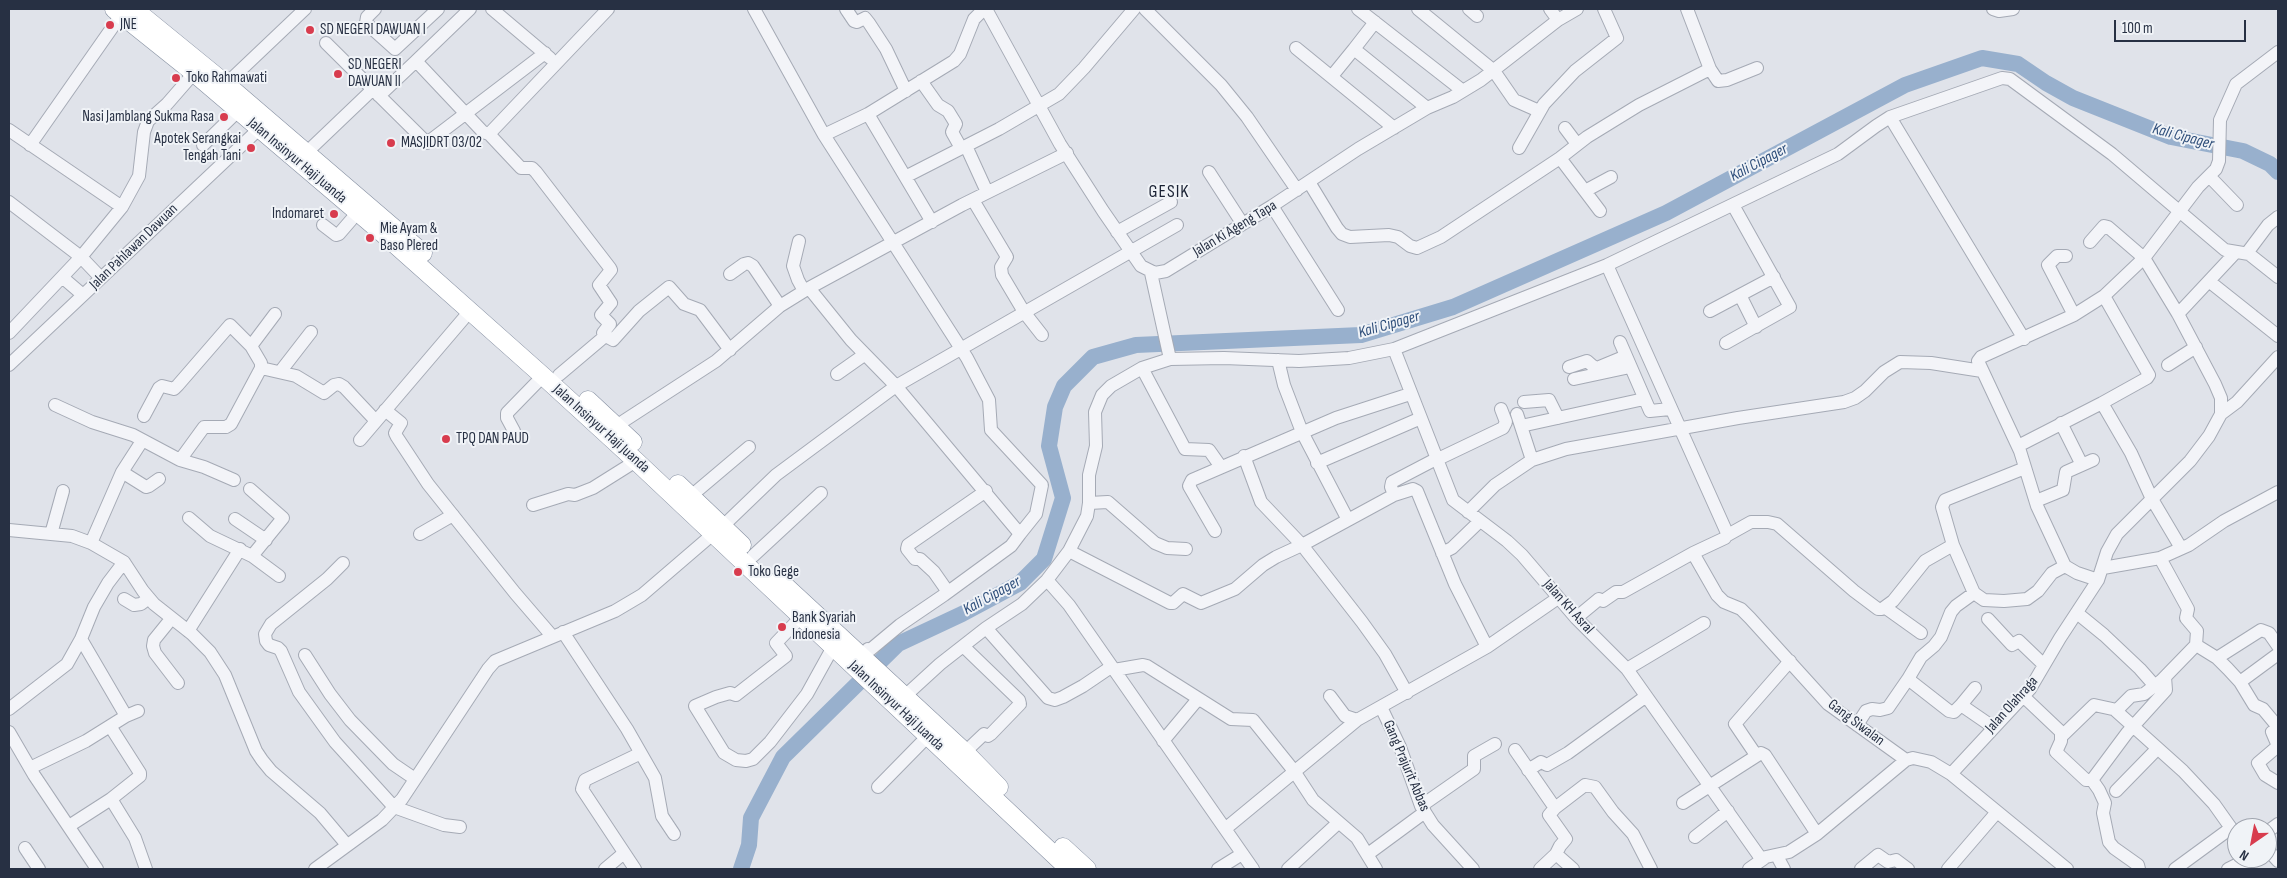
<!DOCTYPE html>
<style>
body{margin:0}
#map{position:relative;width:2287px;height:878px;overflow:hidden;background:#e0e3ea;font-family:"Sofia Sans Condensed",sans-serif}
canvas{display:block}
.frame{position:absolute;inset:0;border:10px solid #273043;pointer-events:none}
.north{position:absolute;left:2227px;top:818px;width:50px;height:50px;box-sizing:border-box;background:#f0f3f7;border:1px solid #a0a5af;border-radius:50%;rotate:213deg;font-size:14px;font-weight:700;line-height:20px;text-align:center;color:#273043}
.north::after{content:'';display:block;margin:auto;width:18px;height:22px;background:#d83c4e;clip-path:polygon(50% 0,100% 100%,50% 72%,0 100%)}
.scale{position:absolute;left:2114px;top:20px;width:132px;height:22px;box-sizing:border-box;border:2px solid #273043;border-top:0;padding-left:6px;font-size:15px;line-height:18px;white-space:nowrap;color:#273043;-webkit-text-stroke:4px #f0f3f7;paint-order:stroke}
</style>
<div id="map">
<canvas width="2287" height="878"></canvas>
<div class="frame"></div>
<div class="north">N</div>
<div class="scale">100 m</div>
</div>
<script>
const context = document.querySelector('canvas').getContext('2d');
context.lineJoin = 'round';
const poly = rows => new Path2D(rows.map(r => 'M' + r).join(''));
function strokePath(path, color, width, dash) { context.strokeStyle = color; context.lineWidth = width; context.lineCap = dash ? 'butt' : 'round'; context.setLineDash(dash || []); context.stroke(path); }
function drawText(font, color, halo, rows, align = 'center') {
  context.font = font + ' "Sofia Sans Condensed",sans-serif'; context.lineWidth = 4; context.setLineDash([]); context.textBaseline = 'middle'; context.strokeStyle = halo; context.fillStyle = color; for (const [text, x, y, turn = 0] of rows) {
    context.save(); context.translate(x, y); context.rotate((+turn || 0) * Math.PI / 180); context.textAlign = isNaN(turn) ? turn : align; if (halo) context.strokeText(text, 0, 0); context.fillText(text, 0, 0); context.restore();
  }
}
const river = poly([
 [741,869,749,845,751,818,783,757,898,644,962,614,1020,583,1044,559,1063,498,1049,446,1055,407,1064,386,1093,357,1136,345,1361,335,1453,307,1666,213,1905,85,1982,58,2018,64,2046,83,2073,98,2171,137,2243,151,2270,164,2278,172]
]);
const minor = poly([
 [375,9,367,17,366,23,395,49,438,9],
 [492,9,550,58],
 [754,9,824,135,967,358,989,400,991,430,1042,485,1036,514,1020,534],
 [846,9,854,21,857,22,865,18,869,23,886,49,906,91],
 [986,9,1060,144,1103,211,1141,266,1155,273,1166,271,1272,206,1358,149,1427,108,1453,97,1481,80,1558,20,1577,9],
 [1145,9,1221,85,1247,117,1297,190],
 [1358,9,1463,91],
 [1418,9,1494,71,1514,100,1539,111],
 [1469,9,1477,16],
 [1550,9,1558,20],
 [1687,9,1710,69,1718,81,1727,80,1757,68],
 [1993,9,1999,11,2013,9],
 [1375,22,1354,49,1427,108],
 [326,43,427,143,545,53],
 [1296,48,1394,128],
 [416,61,470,9],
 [1332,76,1354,49],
 [921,81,938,105,948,111,956,124,952,132,961,148],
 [226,84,305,9],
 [379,96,416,61,483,132,489,134,608,9],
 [868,114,932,222],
 [1890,117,2024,339],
 [1565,128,1577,144],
 [9,130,122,207],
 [489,134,521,168,532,168,536,172,610,268,611,270,599,285,611,303,601,315,610,324,603,333,606,336],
 [824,135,868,114,954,61,960,54,974,19,984,9],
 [30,145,121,15],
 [203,145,238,111],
 [966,146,987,192],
 [1519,148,1544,104,1575,71,1617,38,1604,9],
 [306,153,372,90],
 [1560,158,1600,211],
 [1209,172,1242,223],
 [907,176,999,129,1059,94,1084,68,1134,9],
 [2209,176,2237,205],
 [1309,182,1337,228,1342,234,1350,237,1389,235,1398,237,1410,246,1417,248,1441,237,1560,158,1587,137,1639,105,1710,69],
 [1585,191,1611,177],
 [973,200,1007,257,1001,267,1002,275,1024,312,1042,335],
 [9,202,81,257,101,278],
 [1272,206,1338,310],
 [323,225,336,235,339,234,358,212],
 [1117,232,1171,202],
 [799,241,793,266,798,280,804,291],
 [2247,253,2268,225,2278,217],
 [2066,256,2057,256,2048,265,2074,315],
 [1607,265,1727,533,1725,538,1693,553,1717,595,1724,602,1741,609,1750,618,1828,704,1906,760],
 [1151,273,1170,359],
 [730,274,744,264,748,263,753,266,780,306],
 [62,277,83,295],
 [2210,282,2278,336],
 [809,288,851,340,896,386,1020,534,1011,546,944,595,900,625,870,650,868,649],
 [1740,295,1756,327],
 [1710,311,1774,277],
 [2178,314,2236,252],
 [9,333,81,257,122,207,139,176,144,132,148,121,167,104,194,73],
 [1620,342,1650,411,1670,409],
 [1726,343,1790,307,1733,205],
 [251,346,275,314],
 [1394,349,1453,500,1507,541,1522,555,1576,618,1627,669,1762,860],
 [1278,360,1284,385,1302,432,1348,520],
 [9,365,259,129],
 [2168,365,2196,347],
 [1569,367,1587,361,1595,368,1597,368,1626,356],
 [261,368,296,376,324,393,334,385,339,384,344,387,376,421],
 [1142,368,1185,449,1209,450,1221,467],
 [280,372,311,332],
 [837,374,864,355],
 [559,375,604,337,606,336,613,340,639,311,669,287,684,304,700,310,730,350],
 [1574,379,1630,367],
 [1524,402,1549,400,1558,418],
 [2102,403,2147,378,2149,375,2104,296],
 [55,405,92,422,133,435,180,460,204,427,226,427,231,424,261,368,261,363,251,346,230,325,178,385,174,389,162,386,159,388,144,416],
 [385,410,401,423,395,433,397,437,428,484,515,593,552,636],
 [1517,414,1532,460],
 [2221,414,2237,402,2278,357],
 [2061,423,2082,465],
 [616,426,716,361,780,306,809,288,962,205,1067,153],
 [1521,426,1644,399],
 [514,431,507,418,507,413,543,376],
 [360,440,470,311],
 [2018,446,2102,403,2131,453,2152,499,2181,548],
 [1244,456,1261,502,1302,545,1362,622,1385,654,1407,693],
 [180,460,204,467,234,480],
 [1436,460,1503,428,1506,422,1501,409],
 [1317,463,1421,418],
 [122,472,146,487,149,486,159,479],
 [250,489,283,518,252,556],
 [1394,495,1391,487,1392,482,1436,459],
 [691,496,749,447],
 [2036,501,2063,490,2066,472,2093,460],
 [1089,503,1108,502,1155,543,1167,548,1186,549],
 [533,505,568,494,575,495,593,488,636,461],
 [1468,512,1495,485,1532,460,1566,449,1738,418,1844,402,1855,398,1865,391,1884,372,1900,362,1931,363,1982,371],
 [189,518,210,536,252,556,279,576],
 [235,519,266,540],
 [723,526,776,475,896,386,1177,225],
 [9,530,72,536,91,543,124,562,143,591,154,604,192,634,210,652,225,675,256,751,262,760,271,771,320,813,347,845],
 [1215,531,1189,486,1192,480,1336,418,1410,394],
 [51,534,63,491],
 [420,534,453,515],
 [1726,536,1751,522,1768,522,1777,524,1854,591,1878,609,1882,609,1893,601,1925,561,1953,545,1974,593,1984,600,2004,601,2027,599,2038,591,2052,573,2065,566],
 [91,543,122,472,142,441],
 [1953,545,1942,507,1945,500,2025,468],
 [1069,551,1170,603,1173,603,1183,594,1201,603,1235,589,1263,565,1276,557,1302,545,1394,495,1413,489,1417,491,1455,584,1487,647],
 [1442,553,1452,548,1480,521],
 [753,556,821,493],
 [343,563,327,579,271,624,265,634,266,641,269,645,278,648,281,651,299,692,335,742,394,807,444,825,460,827],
 [2103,568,2160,558,2189,545,2224,521,2278,492],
 [2098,580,2077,573,2065,566,2037,506,2020,451,1978,361,1981,357,2074,315,2104,296,2144,258,2198,187,2216,169,2219,161,2220,120,2236,84,2278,52],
 [948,592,934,572,920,559,915,559,907,549,908,545,986,491],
 [124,599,134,605,141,604,149,598],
 [1886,608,1921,633],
 [2077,613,2104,635,2140,669,2155,686],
 [801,617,776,643,786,656,736,695,730,693,716,697,695,706,724,753,736,760,746,761,753,759,770,742,807,694,833,647],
 [1576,618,1599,599,1603,601,1616,592,1623,592,1693,553],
 [171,619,154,640,153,646,155,653,178,683],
 [1988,619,2012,645,2019,641,2044,665],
 [986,628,1048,698,1055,700,1063,697,1083,686,1111,667],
 [188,631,240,549],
 [563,632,627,729,655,778,662,816,674,834],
 [81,639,126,716],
 [2196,645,2217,658,2228,669,2240,682,2254,705,2263,709,2278,727],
 [963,646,1019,700,1020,704,991,734,988,736,984,734,965,752],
 [305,655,330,694,350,720,393,764,415,779],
 [2217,658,2261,630,2269,633,2278,646],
 [1627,669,1704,623],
 [1114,670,1143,665,1147,666,1231,719,1253,720,1294,771,1313,800,1357,838,1376,869],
 [1908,679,1921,657,1934,646,1941,637,1951,612,1956,606,1974,593],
 [2240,682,2278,654],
 [905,696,940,664,986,628,1022,604,1047,580],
 [1330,696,1345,716,1357,720],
 [2023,696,2061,732,2061,741,2056,752,2086,780,2092,780,2099,790,2105,803,2103,813,2109,842,2114,848,2138,865,2139,869],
 [1961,705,1975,688],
 [1381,707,1400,747,1421,806,1433,825,1473,869],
 [9,709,67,664,81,639,94,607,108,583,124,562],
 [2115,710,2183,771,2214,804,2231,828,2237,833],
 [1857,725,1866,711,1872,709,1880,710,1888,708,1908,679,1949,711,1954,712,1961,705,1993,727],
 [110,726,140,773,140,776,111,799,135,838,146,869],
 [2278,728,2272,732,2278,746,2258,763,2265,775,2278,783],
 [9,732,34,775,97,869],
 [2062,736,2094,705,2117,710,2131,696,2144,694,2162,680,2196,645,2197,631,2186,618,2188,609,2160,558],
 [1163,741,1198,699],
 [1515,750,1555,808,1585,785,1595,787,1613,812,1633,834,1651,869],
 [1756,755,1735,724,1790,661],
 [30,768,86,741,126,716,138,711],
 [1528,770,1541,762,1547,765,1568,753,1645,697],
 [1951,774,2030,689,2060,638,2098,580,2107,552,2117,534,2190,461,2209,436,2221,414,2221,398,2215,384,2178,314,2144,258,2108,227,2104,226,2090,242],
 [2092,780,2127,733,2166,690,2165,677],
 [878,787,928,736],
 [2116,791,2157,749],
 [1683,803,1761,753,1765,755,1817,834],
 [1421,806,1474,769,1474,756,1495,744],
 [1555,808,1549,815,1566,839,1560,846,1556,854],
 [69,826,111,799],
 [1225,829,1357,720,1487,647,1558,598],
 [2267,832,2278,824],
 [1695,837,1728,811],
 [25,848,39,869],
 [2268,850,2278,861],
 [1368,854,1425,812],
 [1777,856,1784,869],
 [315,869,382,820,402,799,488,669,495,661,615,611,642,595,713,534],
 [605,869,624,853],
 [635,869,582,789,585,780,639,754],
 [1218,869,1242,854],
 [1253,869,1069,605,1047,580,1069,551,1087,516,1089,503,1089,475,1096,446,1095,412,1102,395,1111,386,1142,368,1170,359,1224,358,1299,361,1349,358,1394,349,1607,265,1838,154,1876,126,1890,117,2002,78,2010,79,2112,154,2225,250,2249,254,2278,277],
 [1288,869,1338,823],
 [1540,869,1556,854,1573,869],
 [1749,869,1766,857,1789,852,1817,834,1906,760,1913,758,1931,762,1951,774,2067,869],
 [1861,869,1878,855,1888,862,1896,860,1908,869],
 [1948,869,1997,812],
 [2175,869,2231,828],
 [2228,869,2240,863,2246,869]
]);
const highway = poly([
 [114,9,194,73,381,232,543,376,636,461,1069,869],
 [134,9,226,84,423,253],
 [588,400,633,442],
 [678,484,742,545],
 [779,580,965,752,999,787],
 [1063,847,1087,869]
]);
const markers = [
 [110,25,5,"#d83c4e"],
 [310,30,5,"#d83c4e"],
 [338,74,5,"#d83c4e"],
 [176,78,5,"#d83c4e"],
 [224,117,5,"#d83c4e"],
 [391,143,5,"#d83c4e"],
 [251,148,5,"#d83c4e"],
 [334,214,5,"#d83c4e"],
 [370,238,5,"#d83c4e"],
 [446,439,5,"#d83c4e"],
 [738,572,5,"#d83c4e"],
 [782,627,5,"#d83c4e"]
];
const poiNames = [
 ["JNE",120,25],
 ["SD NEGERI DAWUAN I",320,30],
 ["SD NEGERI",348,65],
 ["DAWUAN II",348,82],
 ["Toko Rahmawati",186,78],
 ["Nasi Jamblang Sukma Rasa",214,117,"right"],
 ["Apotek Serangkai",241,139,"right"],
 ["Tengah Tani",241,156,"right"],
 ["MASJIDRT 03/02",401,143],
 ["Indomaret",324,214,"right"],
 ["Mie Ayam &",380,229],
 ["Baso Plered",380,246],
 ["TPQ DAN PAUD",456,439],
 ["Toko Gege",748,572],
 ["Bank Syariah",792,618],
 ["Indonesia",792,635]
];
const streetNames = [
 ["Jalan Insinyur Haji Juanda",297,161,40],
 ["Jalan Ki Ageng Tapa",1235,229,-31],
 ["Jalan Pahlawan Dawuan",134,247,-44],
 ["Jalan Insinyur Haji Juanda",601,429,42],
 ["Jalan KH Asral",1568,607,48],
 ["Jalan Olahraga",2012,705,-48],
 ["Jalan Insinyur Haji Juanda",896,706,43],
 ["Gang Siwalan",1856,723,37],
 ["Gang Prajurit Abbas",1406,766,67]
];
const waterNames = [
 ["Kali Cipager",2183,137,15],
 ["Kali Cipager",1759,163,-28],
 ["Kali Cipager",1389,325,-16],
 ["Kali Cipager",992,596,-29]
];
const quarterNames = [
 ["GESIK",1169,192]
];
strokePath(river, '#98b0cd', 16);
strokePath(minor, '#a5aab5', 14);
strokePath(highway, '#8690a2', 19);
strokePath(minor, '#f3f4f8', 12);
strokePath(highway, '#fff', 18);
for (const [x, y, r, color] of markers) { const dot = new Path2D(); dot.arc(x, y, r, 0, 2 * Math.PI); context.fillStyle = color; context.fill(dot); strokePath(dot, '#f0f3f7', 2); }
drawText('15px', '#273043', '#f0f3f7', poiNames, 'left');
drawText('15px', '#273043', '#f0f3f7', streetNames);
drawText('italic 16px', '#2e4e7a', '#f0f3f7', waterNames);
context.letterSpacing = '1px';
drawText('18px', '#192133', '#f0f3f7', quarterNames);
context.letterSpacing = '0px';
</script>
